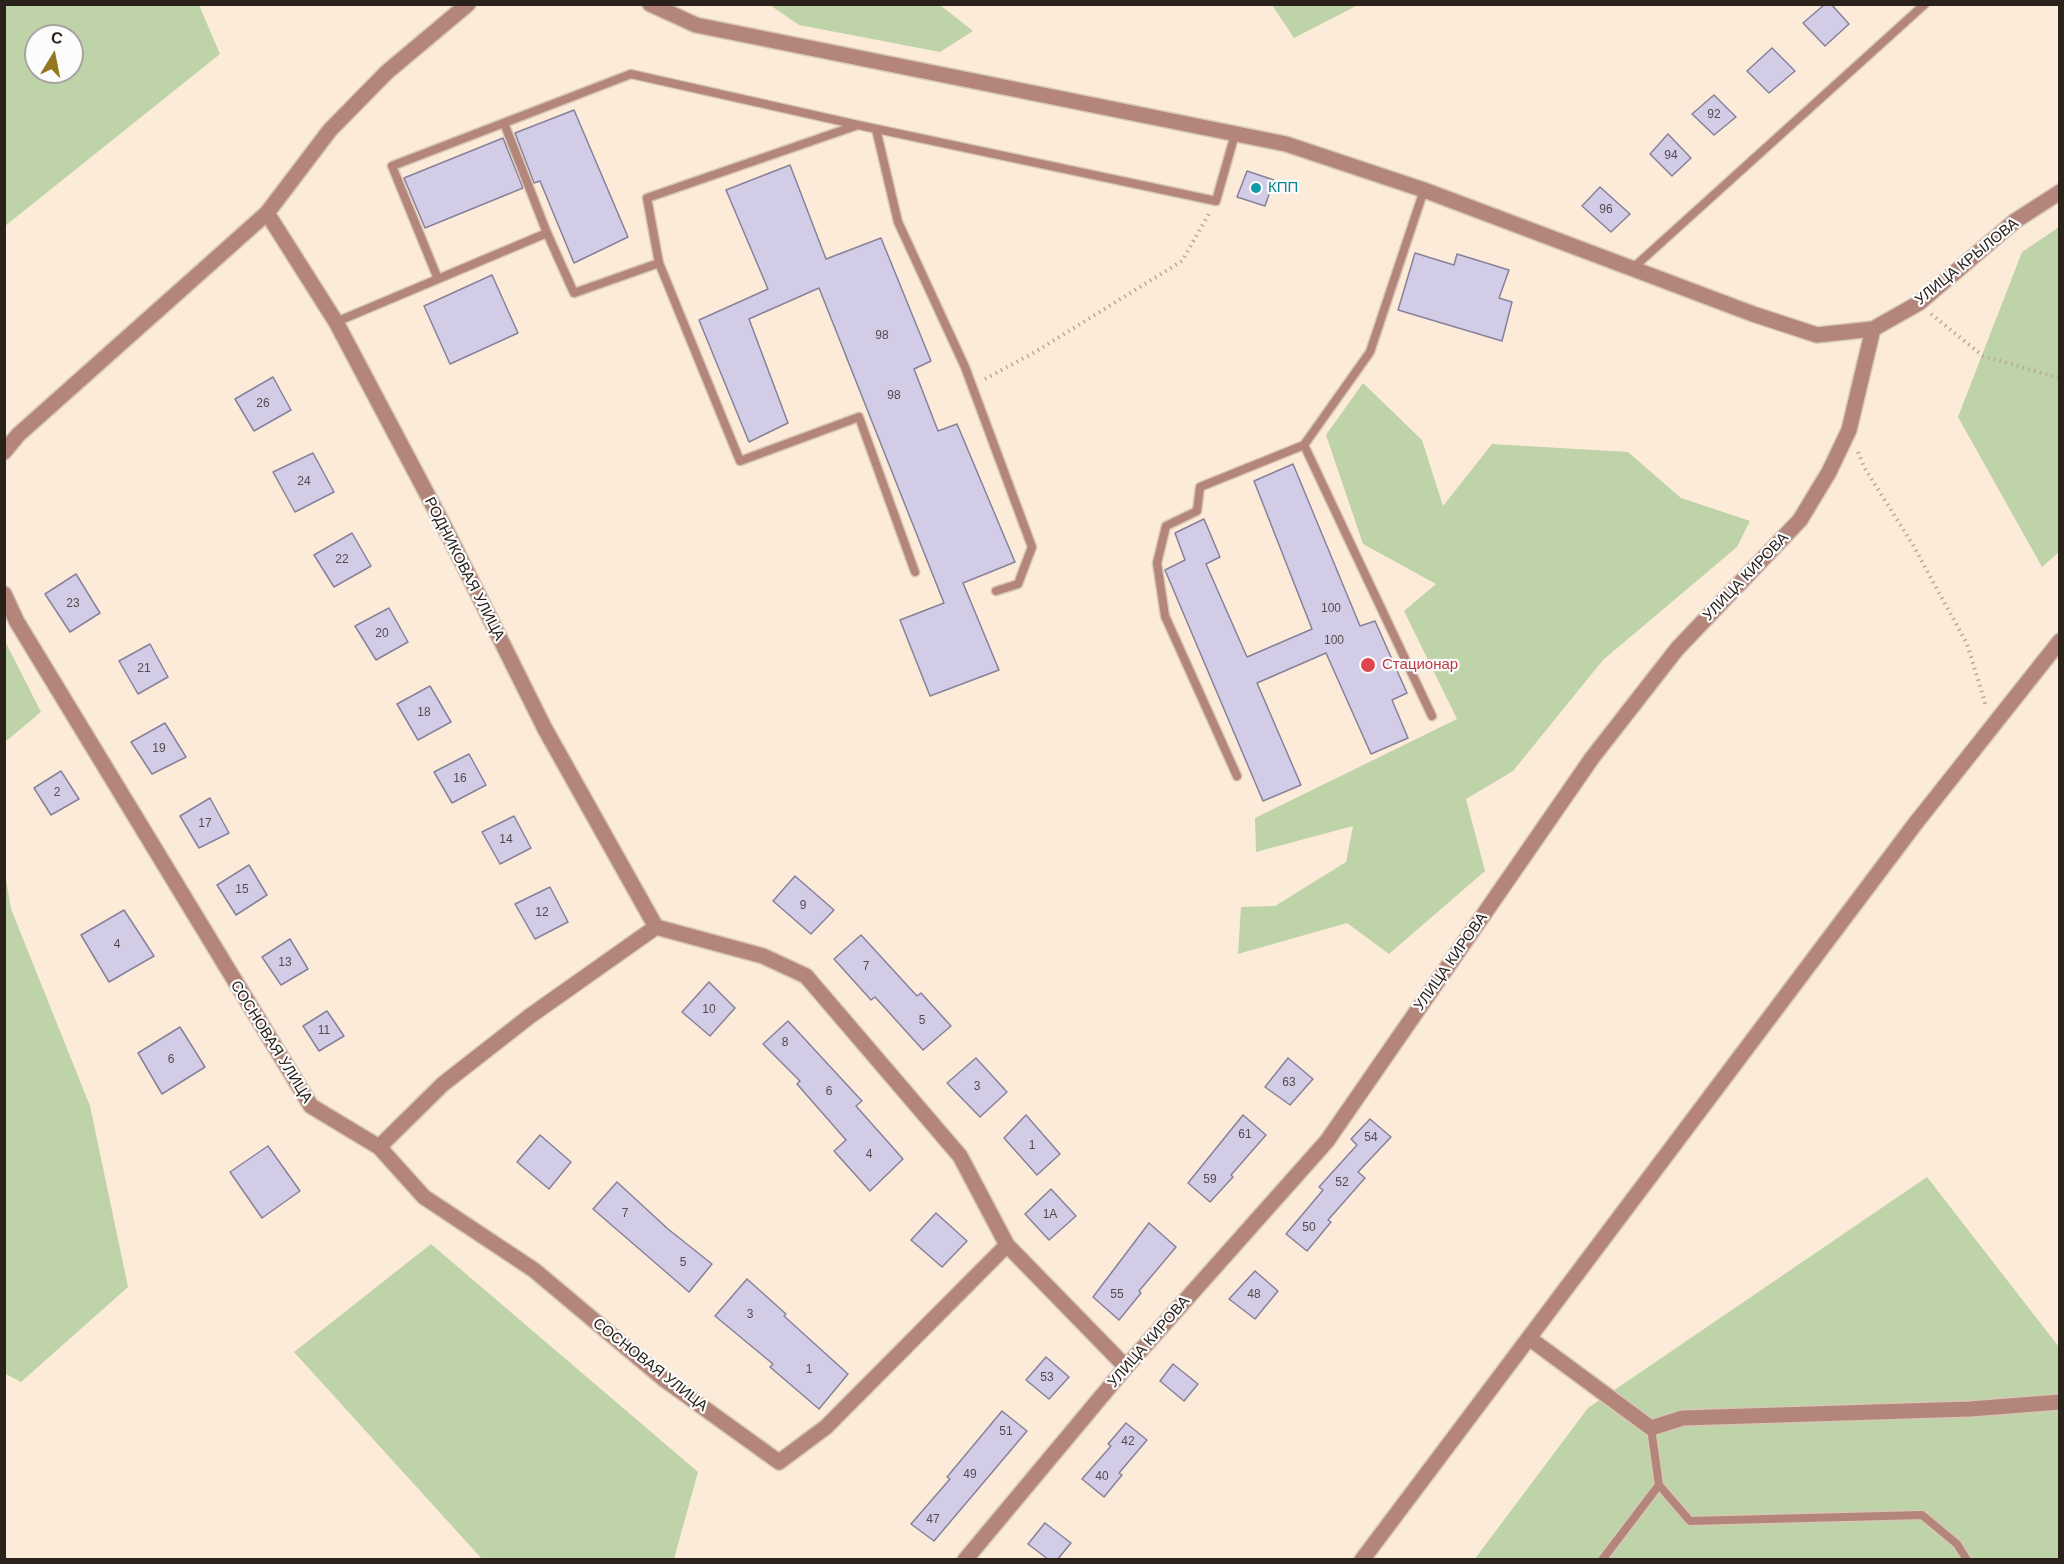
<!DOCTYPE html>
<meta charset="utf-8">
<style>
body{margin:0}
#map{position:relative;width:2064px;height:1564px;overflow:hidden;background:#fdebda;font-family:Helvetica,sans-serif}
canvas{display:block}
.frame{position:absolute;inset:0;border:6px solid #29211a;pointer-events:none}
.north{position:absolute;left:24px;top:24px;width:60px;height:60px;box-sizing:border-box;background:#fcfcfc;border:2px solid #a8a4a2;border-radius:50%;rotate:10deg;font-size:16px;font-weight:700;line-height:24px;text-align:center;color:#29211a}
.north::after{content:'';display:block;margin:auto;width:21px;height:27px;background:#92781e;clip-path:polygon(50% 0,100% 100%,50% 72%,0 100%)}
</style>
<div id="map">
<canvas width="2064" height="1564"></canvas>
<div class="frame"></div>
<div class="north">С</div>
</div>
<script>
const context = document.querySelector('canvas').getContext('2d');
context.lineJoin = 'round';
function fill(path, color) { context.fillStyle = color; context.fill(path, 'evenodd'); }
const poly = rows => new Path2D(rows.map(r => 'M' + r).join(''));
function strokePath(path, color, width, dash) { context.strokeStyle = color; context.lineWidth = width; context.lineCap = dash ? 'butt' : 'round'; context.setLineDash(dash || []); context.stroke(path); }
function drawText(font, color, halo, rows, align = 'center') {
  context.font = font + ' Helvetica,sans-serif'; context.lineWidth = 4.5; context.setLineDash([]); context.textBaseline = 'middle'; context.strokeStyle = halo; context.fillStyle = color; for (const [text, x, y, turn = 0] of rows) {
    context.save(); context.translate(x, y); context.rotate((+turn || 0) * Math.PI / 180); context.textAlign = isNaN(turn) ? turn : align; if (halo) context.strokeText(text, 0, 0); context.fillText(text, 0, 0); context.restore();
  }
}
const green = poly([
 [5,4,199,5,220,54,5,226],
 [36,36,72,36,72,72,36,72],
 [770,5,940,5,973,31,940,52,799,25],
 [1272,5,1358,5,1294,38],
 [2059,227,2059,552,2042,567,1958,417,2022,252],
 [1363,383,1422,440,1443,506,1492,444,1628,452,1681,498,1750,521,1737,547,1603,660,1513,771,1466,799,1485,871,1389,954,1347,923,1238,954,1241,907,1275,906,1346,862,1353,826,1256,852,1255,818,1457,719,1404,611,1436,584,1363,544,1326,435],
 [4,639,41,712,5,742,4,742],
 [4,868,11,909,90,1106,128,1287,21,1382,4,1373],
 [1927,1177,2059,1347,2059,1559,1474,1560,1588,1408],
 [431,1244,698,1472,674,1559,482,1559,294,1352]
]);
const building = poly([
 [1825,4,1831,4,1849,24,1825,46,1803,23,1825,4],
 [1772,48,1795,71,1769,93,1747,71,1772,48],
 [1714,95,1736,117,1714,135,1692,114,1714,95],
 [574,110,628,237,574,263,540,181,534,183,515,133,574,110],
 [1668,134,1691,158,1672,176,1650,154,1668,134],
 [503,138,523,188,425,228,404,178,503,138],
 [790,165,826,259,881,238,931,361,914,369,938,431,957,424,1015,562,963,583,999,670,930,696,900,620,944,603,819,288,749,319,788,423,749,442,699,320,768,289,726,190,790,165],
 [1247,171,1274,180,1265,206,1237,197,1247,171],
 [1600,187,1630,214,1611,232,1582,206,1600,187],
 [1415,253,1454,265,1457,254,1509,270,1499,298,1512,302,1502,341,1398,310,1415,253],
 [492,275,518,333,450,364,424,306,492,275],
 [273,377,291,410,254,431,235,399,273,377],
 [313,453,334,492,295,512,273,472,313,453],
 [1293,464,1360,626,1375,621,1407,693,1392,700,1408,738,1371,754,1326,653,1257,683,1301,785,1263,801,1165,570,1185,560,1175,533,1204,519,1220,557,1206,564,1247,657,1312,629,1254,481,1293,464],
 [352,533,371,566,334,587,314,555,352,533],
 [76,574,100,613,70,632,45,594,76,574],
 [389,608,408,642,376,660,355,626,389,608],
 [150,644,168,677,138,694,119,661,150,644],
 [430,686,451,722,418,740,397,704,430,686],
 [165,723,186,757,152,774,131,742,165,723],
 [469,754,486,785,452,803,434,772,469,754],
 [61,771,79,799,51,815,34,788,61,771],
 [210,798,229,833,199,848,180,816,210,798],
 [514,816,531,848,500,864,482,832,514,816],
 [249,865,267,895,236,915,217,885,249,865],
 [795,876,834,910,811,934,773,901,795,876],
 [550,887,568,922,535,939,515,904,550,887],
 [124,910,154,956,109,982,81,935,124,910],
 [861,935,917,996,921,993,951,1026,923,1050,875,997,871,1000,834,959,861,935],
 [290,939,308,969,281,985,262,957,290,939],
 [709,982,735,1008,710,1036,682,1012,709,982],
 [327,1011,344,1036,319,1051,303,1026,327,1011],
 [788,1021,862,1101,856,1106,903,1159,870,1191,834,1151,846,1140,797,1084,800,1081,763,1044,788,1021],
 [180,1027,205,1067,162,1094,138,1053,180,1027],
 [976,1058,1007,1092,980,1117,947,1083,976,1058],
 [1288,1058,1313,1079,1290,1105,1265,1087,1288,1058],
 [1026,1115,1060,1154,1037,1175,1004,1138,1026,1115],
 [1243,1115,1266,1135,1231,1175,1233,1177,1210,1202,1188,1183,1243,1115],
 [1370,1119,1391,1137,1358,1172,1365,1178,1328,1220,1331,1222,1307,1251,1286,1234,1323,1190,1319,1187,1357,1145,1351,1139,1370,1119],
 [540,1135,571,1162,549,1189,517,1162,540,1135],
 [268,1146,300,1191,262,1218,230,1172,268,1146],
 [617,1182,668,1229,712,1264,689,1292,593,1209,617,1182],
 [1051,1189,1076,1216,1049,1240,1025,1214,1051,1189],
 [936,1213,967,1241,942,1267,911,1240,936,1213],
 [1149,1223,1176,1247,1139,1291,1141,1293,1119,1320,1093,1297,1149,1223],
 [1255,1271,1278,1291,1255,1319,1229,1299,1255,1271],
 [747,1279,786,1314,784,1316,848,1374,819,1409,770,1367,773,1364,715,1316,747,1279],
 [1046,1357,1069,1377,1049,1399,1026,1380,1046,1357],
 [1173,1364,1198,1384,1184,1401,1160,1381,1173,1364],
 [1002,1411,1027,1431,934,1541,911,1524,950,1479,947,1477,1002,1411],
 [1126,1423,1147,1440,1119,1473,1122,1475,1104,1497,1082,1479,1111,1446,1108,1444,1126,1423],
 [1045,1523,1071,1543,1057,1560,1049,1560,1028,1544,1045,1523]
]);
const path = poly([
 [1931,314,1983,356,2060,378],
 [985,379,1035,352,1182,261,1210,212],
 [1858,452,1864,467,1913,545,1967,644,1986,706]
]);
const lane = poly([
 [504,123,547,233],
 [858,125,647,198,659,263,740,461,859,417,915,572],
 [876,129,898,222,965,367,1032,547,1018,584,996,591],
 [1424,190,1370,352,1304,445,1432,716],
 [1633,268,1925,4],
 [438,279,392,166,631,74,858,125,1216,201,1235,134],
 [336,322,547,233,574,293,659,263],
 [1237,776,1165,616,1157,563,1166,526,1197,511,1200,487,1304,445],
 [1651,1428,1659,1485,1690,1521,1922,1515,1957,1544,1967,1560],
 [1602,1560,1659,1485]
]);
const street = poly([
 [650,4,696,25,1286,144,1424,190,1753,314,1817,335,1873,329,1919,303,2015,221,2060,192],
 [267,213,336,322,445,528,545,729,656,927],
 [4,452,18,435,267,213,330,130,387,72,468,4],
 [4,594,17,622,311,1106,379,1147,424,1197,534,1270,665,1380,779,1462,826,1427,1007,1245],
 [656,927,763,956,806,976,960,1156,1007,1245,1126,1367],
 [379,1147,443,1084,530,1016,656,927],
 [1529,1338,1651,1428,1683,1418,1970,1409,2060,1402],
 [965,1560,1126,1367,1327,1141,1592,758,1677,649,1800,520,1829,472,1849,430,1873,329],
 [1362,1560,1915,824,2060,641]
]);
const markers = [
 [1256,188,6,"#0f9aa8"],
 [1368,665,8,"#e0444e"]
];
const numberNames = [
 ["92",1714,115],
 ["94",1671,156],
 ["96",1606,210],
 ["98",882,336],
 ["98",894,396],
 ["26",263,404],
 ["24",304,482],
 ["22",342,560],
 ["23",73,604],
 ["100",1331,609],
 ["20",382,634],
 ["100",1334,641],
 ["21",144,669],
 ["18",424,713],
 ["19",159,749],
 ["16",460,779],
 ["2",57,793],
 ["17",205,824],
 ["14",506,840],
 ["15",242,890],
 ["9",803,906],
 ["12",542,913],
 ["4",117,945],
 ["13",285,963],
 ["7",866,967],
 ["10",709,1010],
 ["5",922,1021],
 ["11",324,1031],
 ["8",785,1043],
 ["6",171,1060],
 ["63",1289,1083],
 ["3",977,1087],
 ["6",829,1092],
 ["61",1245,1135],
 ["54",1371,1138],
 ["1",1032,1146],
 ["4",869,1155],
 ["59",1210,1180],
 ["52",1342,1183],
 ["7",625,1214],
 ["1А",1050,1215],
 ["50",1309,1228],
 ["5",683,1263],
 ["55",1117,1295],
 ["48",1254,1295],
 ["3",750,1315],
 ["1",809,1370],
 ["53",1047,1378],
 ["51",1006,1432],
 ["42",1128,1442],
 ["49",970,1475],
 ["40",1102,1477],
 ["47",933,1520]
];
const cultureNames = [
 ["КПП",1268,188]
];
const streetNames = [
 ["УЛИЦА КРЫЛОВА",1967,262,-39],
 ["РОДНИКОВАЯ УЛИЦА",464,569,63],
 ["УЛИЦА КИРОВА",1746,577,-46],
 ["УЛИЦА КИРОВА",1451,962,-55],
 ["СОСНОВАЯ УЛИЦА",271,1042,58],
 ["УЛИЦА КИРОВА",1149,1342,-49],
 ["СОСНОВАЯ УЛИЦА",650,1365,38]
];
const healthNames = [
 ["Стационар",1382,665]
];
fill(green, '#bed3a8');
fill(building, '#d2cce7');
strokePath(building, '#87819a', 1.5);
strokePath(lane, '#d7c7b7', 11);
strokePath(street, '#d7c7b7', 18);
strokePath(path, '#b8a99b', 4, [1.5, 4.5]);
strokePath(lane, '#b4867b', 8);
strokePath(street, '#b4867b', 15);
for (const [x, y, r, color] of markers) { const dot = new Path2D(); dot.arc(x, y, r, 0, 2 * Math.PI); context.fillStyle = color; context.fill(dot); strokePath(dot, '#fcfcfc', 2); }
drawText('12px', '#534c4d', null, numberNames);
drawText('15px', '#0d838f', '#fcfcfc', cultureNames, 'left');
drawText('15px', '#29211a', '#fcfcfc', streetNames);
drawText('15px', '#be3a42', '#fcfcfc', healthNames, 'left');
</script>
